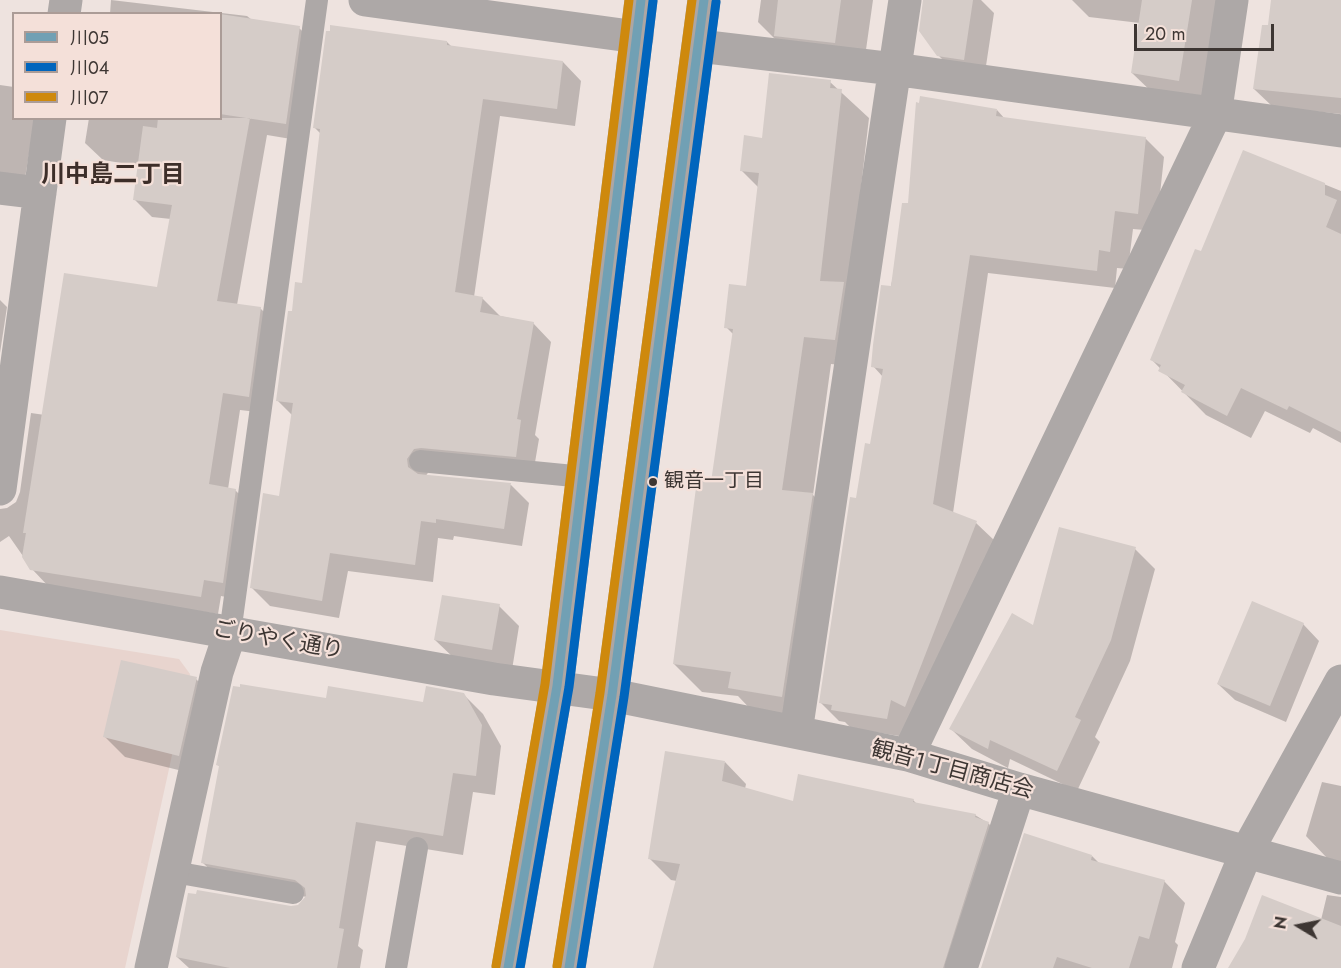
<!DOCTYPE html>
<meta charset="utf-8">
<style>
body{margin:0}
#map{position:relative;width:1341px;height:968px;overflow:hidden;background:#eee3df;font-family:Jost,"Noto Sans JP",sans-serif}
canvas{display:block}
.legend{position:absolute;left:12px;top:12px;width:210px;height:108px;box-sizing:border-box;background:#f4e0d9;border:2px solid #ab9c97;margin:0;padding:8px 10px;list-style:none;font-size:18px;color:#3d3633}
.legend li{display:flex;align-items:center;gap:12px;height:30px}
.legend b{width:30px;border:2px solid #ab9c97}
.north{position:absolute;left:1269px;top:896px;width:60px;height:60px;-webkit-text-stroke:4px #f4e0d9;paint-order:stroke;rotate:280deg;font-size:16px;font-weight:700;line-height:24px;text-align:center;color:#3d3633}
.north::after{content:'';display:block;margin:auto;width:21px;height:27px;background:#3d3633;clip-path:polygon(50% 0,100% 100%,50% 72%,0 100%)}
.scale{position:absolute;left:1134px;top:24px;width:140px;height:27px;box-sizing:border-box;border:3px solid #3d3633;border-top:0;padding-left:8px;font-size:18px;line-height:21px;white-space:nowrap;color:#3d3633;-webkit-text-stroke:4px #f4e0d9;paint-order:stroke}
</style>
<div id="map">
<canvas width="1341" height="968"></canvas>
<ul class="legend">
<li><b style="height:8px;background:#71a0b4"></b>川05</li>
<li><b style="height:8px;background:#0065bd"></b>川04</li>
<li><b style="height:8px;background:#ce890d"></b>川07</li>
</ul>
<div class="north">N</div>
<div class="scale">20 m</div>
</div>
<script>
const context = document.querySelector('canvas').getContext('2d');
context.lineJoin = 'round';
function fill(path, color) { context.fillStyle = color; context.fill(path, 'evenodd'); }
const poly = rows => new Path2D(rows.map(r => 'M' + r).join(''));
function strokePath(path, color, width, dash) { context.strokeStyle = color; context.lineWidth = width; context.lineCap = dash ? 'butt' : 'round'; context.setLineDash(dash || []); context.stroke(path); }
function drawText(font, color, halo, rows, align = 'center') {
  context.font = font + ' Jost,"Noto Sans JP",sans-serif'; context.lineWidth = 4.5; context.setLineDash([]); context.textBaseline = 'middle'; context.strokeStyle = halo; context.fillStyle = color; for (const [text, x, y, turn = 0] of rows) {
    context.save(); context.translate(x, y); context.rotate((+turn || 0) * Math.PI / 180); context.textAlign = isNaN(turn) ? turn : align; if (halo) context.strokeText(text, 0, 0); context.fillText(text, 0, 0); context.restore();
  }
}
const built = poly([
 [0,630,179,659,190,674,125,968,0,968]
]);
const shadow = poly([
 [111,0,247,16,252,20,299,28,317,45,303,141,267,135,237,305,260,308,278,326,266,413,240,410,228,489,235,490,253,508,240,600,221,596,218,614,49,587,32,569,9,536,0,542,0,509,7,508,16,502,20,492,31,413,45,415,158,289,171,219,152,217,135,200,139,166,103,160,85,143,89,118,220,118,220,14,110,14],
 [761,0,873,0,863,71,787,51,758,22],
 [923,0,981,0,994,13,984,79,959,76,938,55],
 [1072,0,1219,0,1203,104,1156,96,1132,73,1140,23,1089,17],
 [1273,0,1341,0,1341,114,1273,107,1254,89,1269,27],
 [447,42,452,47,563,62,581,81,575,126,500,116,474,297,482,298,500,316,533,323,551,342,535,435,539,439,533,474,432,467,425,477,511,485,529,503,522,546,454,536,453,540,438,538,433,582,348,571,339,618,270,606,251,587,280,498,292,415,277,400,293,313,303,285,321,134,315,128],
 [830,82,869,118,849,290,863,367,831,364,813,495,840,522,810,724,757,716,738,696,702,692,674,664,713,484,734,335,726,327,748,288,759,188,742,171,763,139],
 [0,85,14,87,14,118,35,118,25,178,0,179],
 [997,110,1005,119,1145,138,1164,157,1156,231,1133,229,1128,269,1117,268,1115,288,988,273,953,513,976,523,995,541,905,737,851,728,845,722,839,721,821,703,857,500,871,446,883,377,873,366,909,205],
 [1244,152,1341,191,1341,443,1313,428,1310,433,1265,411,1251,438,1206,415,1151,359,1202,253],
 [0,300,7,307,0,353],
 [1135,549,1155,569,1130,661,1095,737,1100,742,1077,791,1010,759,1008,768,972,749,951,729,1034,627],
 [499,606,519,626,512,670,456,660,435,640],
 [1303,624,1319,641,1286,722,1235,700,1218,684],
 [196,679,216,699,199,775,125,757,105,737],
 [463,694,483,714,501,746,495,795,473,792,463,855,376,841,358,946,363,950,360,968,189,968,177,957,299,907,307,897,223,882,203,863,221,768,217,764,327,700,424,704],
 [725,762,746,784,745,789,794,803,913,800,918,805,975,815,988,823,1009,844,969,968,654,968,677,881,671,880,649,858],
 [1322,782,1341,786,1341,862,1328,859,1306,836],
 [1092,856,1100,864,1164,881,1185,903,1175,942,1178,945,1172,968,982,968],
 [1327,895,1341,897,1341,968,1230,968,1321,920]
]);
const building = poly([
 [778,0,841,0,835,43,774,36],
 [923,0,973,0,964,60,937,56,919,31],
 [1142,0,1192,0,1179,81,1131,73],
 [1271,0,1341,0,1341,98,1253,89,1262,25,1268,25],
 [220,14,300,26,286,124,220,114],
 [330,25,447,41,447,45,563,61,557,109,483,99,455,292,483,297,480,312,534,322,517,419,521,420,516,457,421,448,414,449,407,459,408,467,418,474,511,483,504,529,436,519,436,523,421,521,415,565,330,553,322,601,250,588,263,493,279,496,293,403,276,401,288,311,292,311,295,282,302,283,320,129,313,128,326,31,330,31],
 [769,73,831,80,830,88,842,89,820,281,844,282,835,340,804,337,782,490,813,493,782,697,728,688,731,672,673,664,697,480,711,482,733,329,724,328,729,284,746,286,759,173,740,171,744,135,762,138],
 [920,96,997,109,996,116,1146,137,1138,214,1115,211,1110,252,1099,250,1097,271,970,255,933,504,977,521,905,707,891,700,887,719,831,710,832,705,819,703,850,497,856,498,865,443,870,444,883,369,871,367,873,345,881,285,891,286,902,203,908,203,916,102,919,103],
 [158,118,250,118,217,301,261,307,249,397,223,393,209,484,236,489,223,583,204,580,201,597,30,570,22,557,26,533,23,533,64,273,157,287,172,205,133,200,143,126,157,128],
 [1243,150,1325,183,1325,195,1337,200,1326,227,1341,234,1341,432,1289,406,1287,410,1241,388,1227,416,1181,392,1185,385,1158,371,1161,365,1150,360,1195,249,1201,251],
 [1059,527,1136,547,1111,640,1075,717,1081,720,1057,771,990,740,988,749,949,729,1012,613,1033,625],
 [442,595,500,604,492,650,434,640],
 [1252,601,1304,623,1270,706,1217,684],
 [121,660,197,677,179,756,103,737],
 [240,684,326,698,328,686,423,702,426,686,464,693,482,725,476,776,453,773,443,836,356,822,339,928,344,929,337,968,230,968,176,957,188,893,196,894,197,890,291,906,298,905,306,896,305,888,295,880,201,863,219,766,216,765,233,686,240,687],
 [665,751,725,761,722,781,793,801,798,774,914,799,913,802,976,814,975,817,989,822,943,968,653,968,680,864,648,859],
 [1024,833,1092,855,1091,860,1165,880,1149,939,1139,936,1129,968,1092,968,1057,957,1053,968,981,968],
 [1262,895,1341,926,1341,968,1228,968,1245,939]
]);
const lane = poly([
 [420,461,584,477],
 [230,633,317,0],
 [174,872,293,893],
 [396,968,417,848]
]);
const street = poly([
 [365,0,637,37],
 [64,14,66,0],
 [699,46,894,69,1341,131],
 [0,188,40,193],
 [0,489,50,118],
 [0,592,494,679,612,695,908,755,1019,789,1341,878],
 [796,732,905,0],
 [908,755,1215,115,1232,0],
 [151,968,217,672,230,633],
 [961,968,1019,789],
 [1198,968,1246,853,1341,681]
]);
const highway = poly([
 [508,968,557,686,641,0],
 [569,968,612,695,704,0]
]);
const bus1 = poly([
 [508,968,557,686,641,0],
 [569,968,612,695,704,0]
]);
const bus2 = poly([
 [520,968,569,687,653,1],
 [581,968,624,697,716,2]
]);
const bus3 = poly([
 [496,966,545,684,629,0],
 [557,966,600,693,692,0]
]);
const markers = [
 [653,482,5,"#3d3633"]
];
const busNames = [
 ["観音一丁目",664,482]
];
const streetNames = [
 ["ごりやく通り",278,641,10],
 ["観音１丁目商店会",952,771,15]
];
const neighbourhoodNames = [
 ["川中島二丁目",113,176]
];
fill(built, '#e8d4ce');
fill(shadow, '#0003');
fill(building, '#d5ccc8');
strokePath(lane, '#ada8a7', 22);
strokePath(street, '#ada8a7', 33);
strokePath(highway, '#ada6a3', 33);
strokePath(bus1, '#71a0b4', 9);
strokePath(bus2, '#0065bd', 9);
strokePath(bus3, '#ce890d', 9);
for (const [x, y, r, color] of markers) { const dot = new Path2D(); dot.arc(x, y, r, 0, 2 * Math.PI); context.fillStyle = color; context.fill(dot); strokePath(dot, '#f4e0d9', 2); }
drawText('20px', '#3d3633', '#f4e0d9', busNames, 'left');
drawText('22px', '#3d3633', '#f4e0d9', streetNames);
drawText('bold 24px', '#3d2e29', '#f4e0d9', neighbourhoodNames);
</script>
